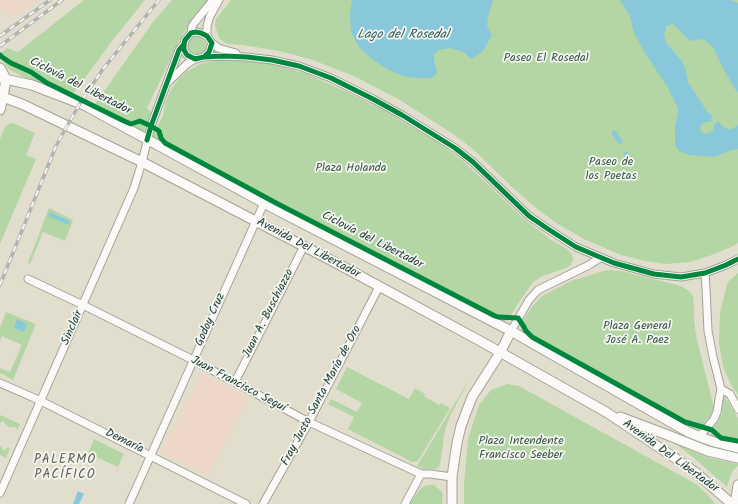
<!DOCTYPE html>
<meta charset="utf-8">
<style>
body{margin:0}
canvas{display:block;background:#e2decd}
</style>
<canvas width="738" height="504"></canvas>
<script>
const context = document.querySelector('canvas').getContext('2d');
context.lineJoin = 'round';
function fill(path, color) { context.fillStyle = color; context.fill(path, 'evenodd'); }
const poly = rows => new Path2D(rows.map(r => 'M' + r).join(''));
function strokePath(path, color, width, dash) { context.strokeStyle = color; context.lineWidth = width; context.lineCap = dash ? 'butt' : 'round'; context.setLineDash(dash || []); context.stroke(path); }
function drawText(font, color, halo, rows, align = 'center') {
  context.font = font + ' Kalam,sans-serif'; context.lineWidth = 3.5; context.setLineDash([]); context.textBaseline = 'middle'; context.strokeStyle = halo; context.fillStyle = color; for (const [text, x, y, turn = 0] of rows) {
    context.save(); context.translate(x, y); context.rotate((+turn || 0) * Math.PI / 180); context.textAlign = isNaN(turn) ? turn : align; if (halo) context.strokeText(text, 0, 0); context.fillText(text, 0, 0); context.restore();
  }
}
const built = poly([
 [0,0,38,0,12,18,0,8],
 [202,373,249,398,208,476,161,452]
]);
const green = poly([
 [84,0,145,0,112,41,71,97,33,82,10,70,0,58,0,54,7,48,18,52],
 [172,0,208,0,182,35,154,93,147,108,151,112,152,117,144,131,139,132,93,107,153,22],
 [231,0,738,0,738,243,731,247,712,255,691,262,665,264,645,261,621,255,584,239,558,224,537,209,511,186,474,150,453,134,400,100,354,76,310,59,279,51,243,45,227,44,219,38,215,26,216,19],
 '188 46a9 9 0 1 1 18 0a9 9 0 1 1-18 0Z',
 [219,60,243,60,271,64,307,74,345,91,385,111,439,143,463,161,524,219,550,239,567,249,572,254,573,260,571,265,566,268,543,276,533,282,519,302,508,320,502,322,497,322,154,141,153,136,157,127,163,116,165,104,168,96,172,88,178,80,186,72,200,64],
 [13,123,35,133,26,155,36,159,0,244,0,139,5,127,9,124],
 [49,208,73,220,65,241,43,232,30,264,28,263],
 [50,212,70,221,68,225,49,216],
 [611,270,621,271,681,286,689,291,693,296,694,305,694,319,696,336,714,408,710,416,699,429,696,431,691,430,522,333,521,329,524,319,534,304,542,296,571,281,603,271],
 [738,273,738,395,733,388,723,367,719,343,720,312,727,285,728,282],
 [6,312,36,324,13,380,0,373,0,368,10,372,22,345,2,336,0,340,0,328],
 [347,367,409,399,415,388,425,394,424,396,439,405,441,403,450,408,418,461,412,462,348,429,354,417,328,404,331,399,357,412,362,403,336,389],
 [470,378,450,416,445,430,440,464,438,468,435,469,424,469,417,466],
 [507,384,519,386,696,484,707,494,715,504,464,504,464,484,468,439,479,405,491,390],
 [725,397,738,418,738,444,713,439,711,436,713,428,716,425,722,414,723,398],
 [0,415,20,424,17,431,16,427,10,427,7,426,3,421,0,423],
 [94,439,124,454,118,467,88,453],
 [669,439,694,452,711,458,738,464,738,466,734,469,731,474,727,487,694,458],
 [0,445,1,446,4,451,8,447,10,449,6,458,0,455],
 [427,485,434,485,441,491,443,494,442,504,410,504,417,493,422,487]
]);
const water = poly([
 [352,0,493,0,488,17,487,26,492,35,483,51,471,59,464,52,449,48,438,50,434,55,434,60,437,74,431,78,415,78,402,76,385,68,371,58,359,47,351,32,350,15],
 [620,0,730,0,738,3,738,92,735,89,724,70,713,47,703,39,690,41,673,24,666,26,664,35,667,44,682,61,686,71,688,82,706,110,713,117,710,122,706,122,701,124,700,129,701,132,706,134,711,132,713,130,714,125,718,121,723,127,731,130,738,125,738,149,731,150,715,157,689,155,679,151,676,146,675,141,675,128,678,111,678,108,668,88,645,53,634,33,630,16],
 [615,130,623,142,619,145,611,132],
 [627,151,634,163,630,165,623,153],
 [50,212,70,221,68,225,48,216],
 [17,319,27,324,24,332,14,328],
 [78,491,84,494,79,504,73,504]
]);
const minor = poly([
 [196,32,201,33,207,36,212,43,209,52,204,57,195,59,187,55,184,50,184,44,185,40,191,33,196,32],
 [191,33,192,26,195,22,213,0],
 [207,36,207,26,210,16,219,0],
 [212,43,218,48,236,53],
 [204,57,224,56,247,57,272,60,299,66,331,78,373,99,402,115,455,148,473,162,529,216,548,229,576,247,614,263,654,274,681,277,705,273,726,265,738,259],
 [168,82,187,64,195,59],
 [705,273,706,288,708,331,713,357,721,389,730,394,738,409],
 [28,279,83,305,193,360,309,422,421,474,430,474,452,477],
 [511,331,529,300,538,290,548,285,589,265,600,258],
 [235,382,304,246],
 [0,383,41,401,246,504],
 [699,437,714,419,717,412,719,399,721,389],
 [0,493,134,188,142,162,151,126,179,50,184,44],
 [129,504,264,203],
 [263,504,309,422,379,287],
 [405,504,421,474]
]);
const major = poly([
 [0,68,6,79,3,97,0,110],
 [0,78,32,85,84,105,273,208,511,331,688,432,703,438,714,442,738,448],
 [0,97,3,97,24,105,142,162,340,265,482,342,606,412,675,458,695,472,732,504],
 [620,417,665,434,708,451,738,458],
 [452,504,452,477,454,463,457,443,461,426,472,397,500,353,511,331],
 [736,504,736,498,738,485]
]);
const rail = poly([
 [0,36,50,0],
 [0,46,62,0],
 [0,285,56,146,63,133,82,100,103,69,159,0]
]);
const cycleway = poly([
 [196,32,201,33,207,36,212,43,209,52,204,57,195,59,187,55,184,50,184,44,185,40,191,33,196,32],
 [0,55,2,57,11,63,31,72,47,83,124,121,131,124,140,121,151,126,159,131,161,138,165,143,276,203,495,316,498,317,518,318,524,327,526,331,532,337,685,422,699,426,712,430,721,438,738,441],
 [204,57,224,56,247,57,272,60,299,66,331,78,373,99,402,115,455,148,473,162,529,216,548,229,576,247,614,263,654,274,681,277,705,273,726,265,738,259],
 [147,140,151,126,179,50,184,44]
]);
const parkNames = [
 ["Paseo El Rosedal",546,59],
 ["Paseo de",611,163],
 ["los Poetas",611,177],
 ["Plaza Holanda",351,169],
 ["Plaza General",637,327],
 ["José A. Paez",637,341],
 ["Plaza Intendente",521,442],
 ["Francisco Seeber",521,456]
];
const streetNames = [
 ["Ciclovía del Libertador",80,87,27],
 ["Ciclovía del Libertador",372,241,27],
 ["Avenida Del Libertador",308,249,28],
 ["Juan A. Buschiazzo",269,314,-63],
 ["Godoy Cruz",211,320,-66],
 ["Sinclair",73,328,-66],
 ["Juan Francisco Seguí",238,385,28],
 ["Fray Justo Santa María de Oro",322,396,-62],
 ["Demaría",124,442,26],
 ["Avenida Del Libertador",670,457,36]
];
const waterNames = [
 ["Lago del Rosedal",403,36]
];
const neighbourhoodNames = [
 ["PALERMO",65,461],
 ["PACÍFICO",65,476]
];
fill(built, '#edd7c9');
fill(green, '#b4d5a4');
fill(water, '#88c8da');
strokePath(minor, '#a1a298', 9);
strokePath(major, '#a1a298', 11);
strokePath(minor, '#fbfaf8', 7);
strokePath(major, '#fbfaf8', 9);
strokePath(rail, '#b2b4b1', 3.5);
strokePath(rail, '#f6f6f2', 2, [6]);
strokePath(cycleway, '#00873e', 5);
drawText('12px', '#355a44', '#f6f6f2', parkNames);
drawText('12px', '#1f3d34', '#f6f6f2', streetNames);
drawText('italic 13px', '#305e5f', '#f6f6f2', waterNames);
context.letterSpacing = '1px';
drawText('13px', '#636258', '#f6f6f2', neighbourhoodNames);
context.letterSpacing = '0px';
</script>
